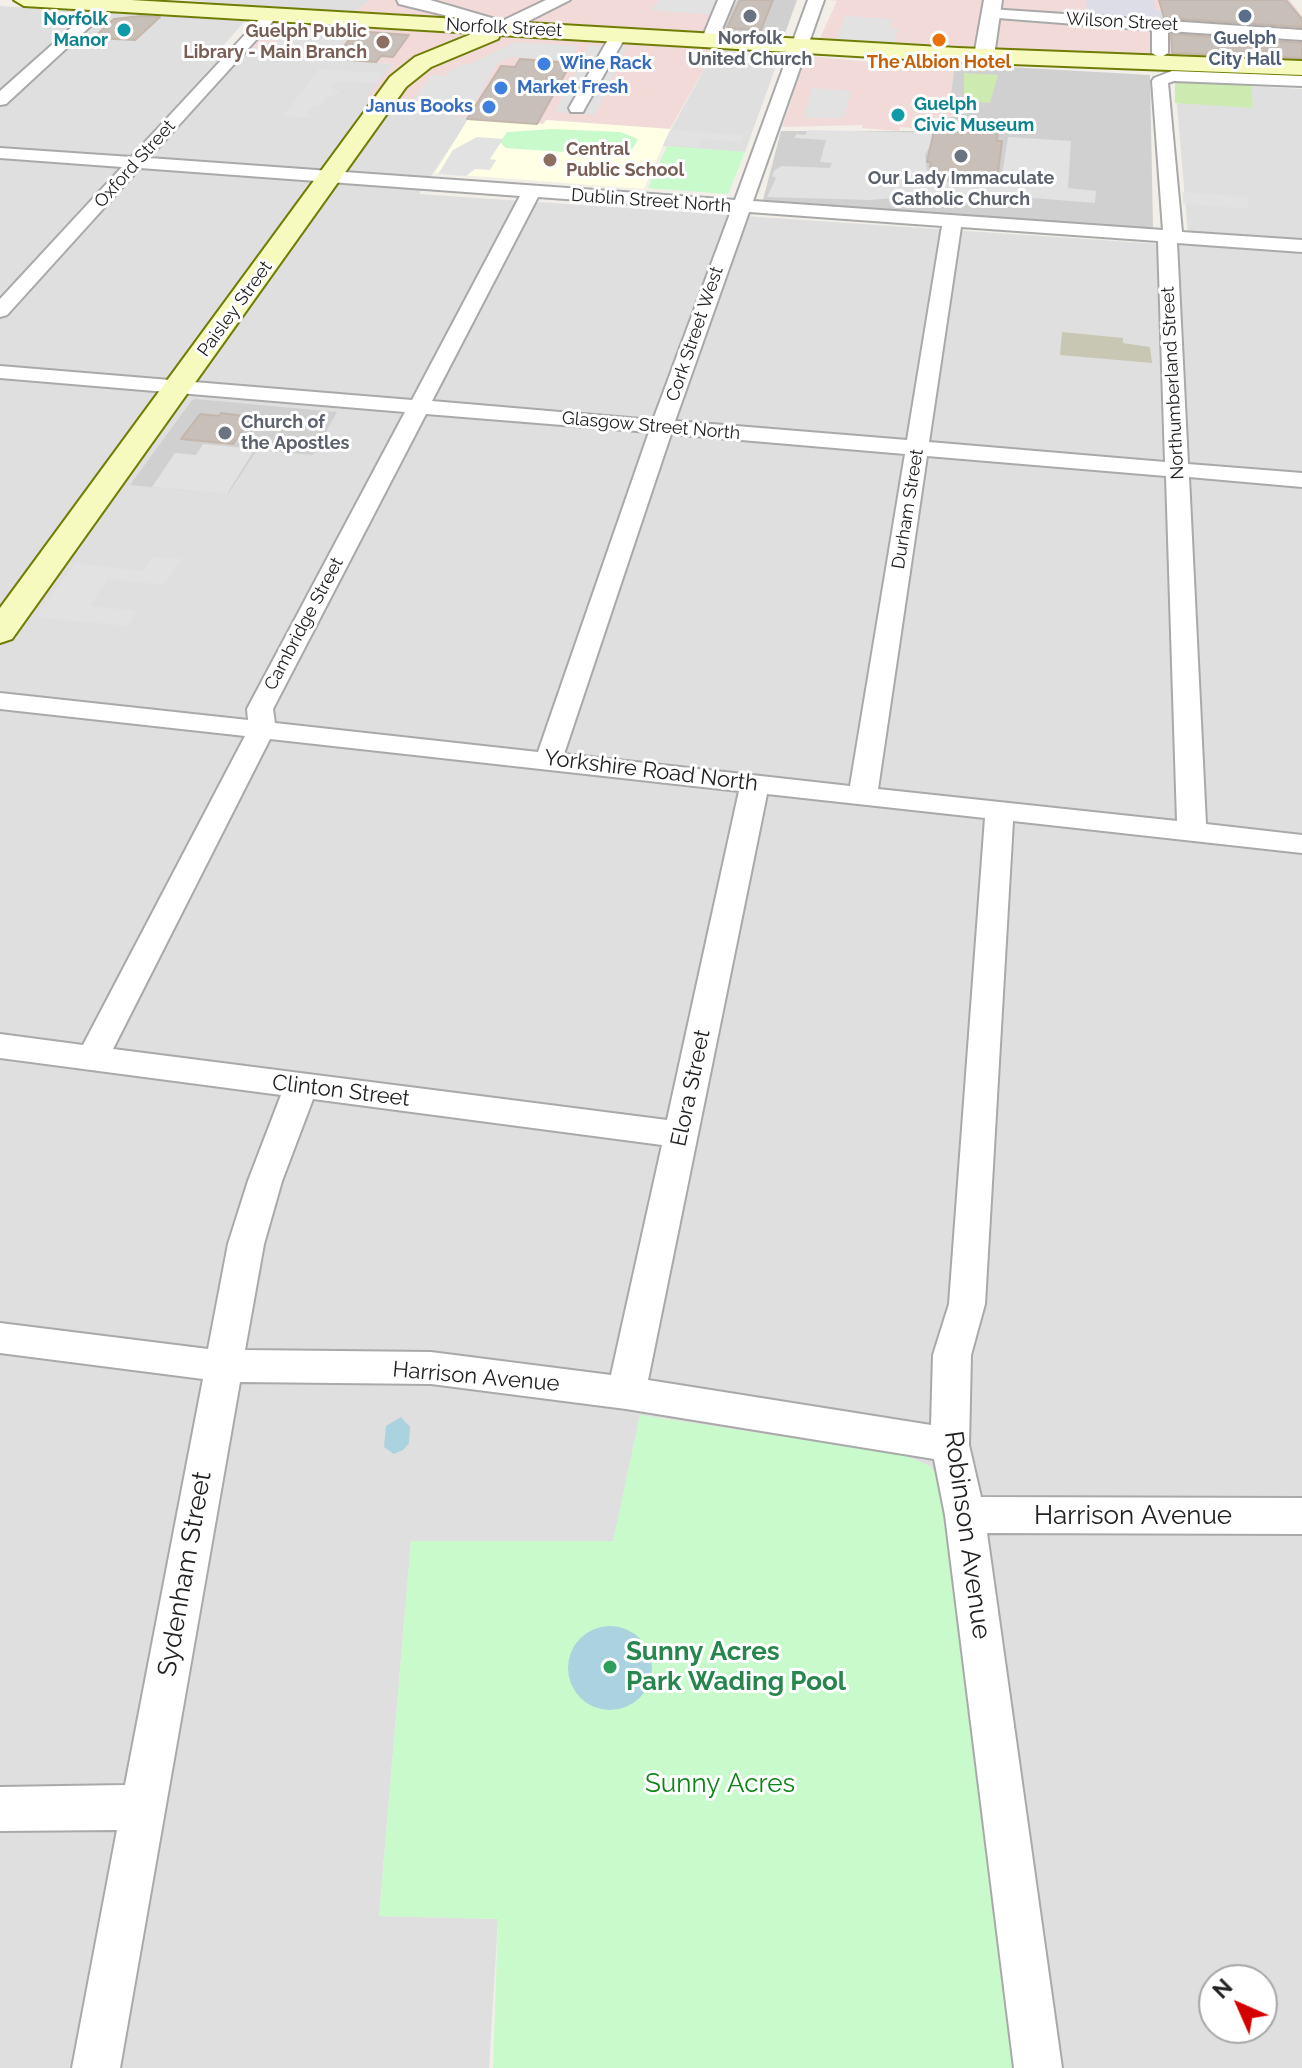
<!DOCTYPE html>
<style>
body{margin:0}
#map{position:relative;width:1302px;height:2068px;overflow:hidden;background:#f2efe9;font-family:Raleway,sans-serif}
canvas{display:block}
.north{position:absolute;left:1198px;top:1964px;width:80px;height:80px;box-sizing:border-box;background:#fff;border:2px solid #a7a7a7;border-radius:50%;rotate:315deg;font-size:22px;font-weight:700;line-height:32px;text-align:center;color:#222}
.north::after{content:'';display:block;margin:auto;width:28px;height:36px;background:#d40000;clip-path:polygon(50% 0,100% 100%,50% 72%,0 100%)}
</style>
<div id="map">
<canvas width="1302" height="2068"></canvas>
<div class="north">N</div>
</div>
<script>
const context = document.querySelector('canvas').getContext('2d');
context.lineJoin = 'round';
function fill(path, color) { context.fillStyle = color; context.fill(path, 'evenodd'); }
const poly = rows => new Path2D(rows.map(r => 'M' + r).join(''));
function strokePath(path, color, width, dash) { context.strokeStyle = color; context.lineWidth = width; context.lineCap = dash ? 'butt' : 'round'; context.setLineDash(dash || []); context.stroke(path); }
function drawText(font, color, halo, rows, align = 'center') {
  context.font = font + ' Raleway,sans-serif'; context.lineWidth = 6; context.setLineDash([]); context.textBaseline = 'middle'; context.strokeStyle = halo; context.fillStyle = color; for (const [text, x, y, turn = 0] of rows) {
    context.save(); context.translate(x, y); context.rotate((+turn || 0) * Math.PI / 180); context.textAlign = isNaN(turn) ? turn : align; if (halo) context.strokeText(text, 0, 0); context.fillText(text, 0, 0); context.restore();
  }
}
const residential = poly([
 [189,0,370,0,351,15,283,11],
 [0,6,245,21,222,47,329,53,326,59,394,64,370,95,403,98,397,110,471,116,419,194,1189,246,1175,82,1302,89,1302,2068,1018,2068,904,1456,640,1415,614,1541,411,1542,379,1916,498,1919,489,2068,0,2068],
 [1214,1980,1262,1980,1262,2028,1214,2028],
 [715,50,780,55,745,152,662,146]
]);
const commercial = poly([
 [370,0,720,0,705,31,715,50,670,129,547,120,544,124,396,110,402,98,369,95,393,64,326,59,329,53,249,48,275,21,351,15],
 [827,0,1290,0,1302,16,1302,65,820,38,837,1],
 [809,56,890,64,955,64,950,101,967,106,966,113,952,115,921,129,900,127,899,131,862,128,862,125,782,127,805,58]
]);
const education = poly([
 [468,119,543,124,546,120,670,129,644,189,435,173]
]);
const religious = poly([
 [737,0,797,0,784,36,718,32],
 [955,64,1150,75,1153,227,1142,229,763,200,781,131,920,131,945,118,966,113,967,106,950,101],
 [192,400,195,399,337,412,313,455,257,450,228,494,130,485]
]);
const construction = poly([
 [1062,332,1123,338,1123,343,1150,347,1152,363,1060,355]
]);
const grass = poly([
 [964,73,998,75,990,103,964,101],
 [1184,81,1251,84,1253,108,1175,103,1175,85]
]);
const park = poly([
 [553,129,620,132,638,139,633,148,621,156,506,148,500,142,507,132],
 [667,146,745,152,728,194,648,188],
 [640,1415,904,1455,930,1466,942,1482,1018,2068,493,2068,498,1919,379,1916,411,1541,613,1541]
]);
const parking = poly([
 [659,0,720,0,712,15,651,10],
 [845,16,893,19,890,27,898,28,894,43,837,39],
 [288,27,354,31,336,53,269,49],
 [515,42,578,46,570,61,512,57,497,64,468,114,442,113,445,108,434,107,436,101,413,100,431,75,451,76,445,72,464,64,469,65],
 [589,45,627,47,595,115,555,112],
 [319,69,384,73,377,83,336,82,331,89,340,90,335,96,328,96,322,105,315,105,307,114,313,116,311,118,283,116],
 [812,88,851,91,844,118,804,118],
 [671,130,743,135,741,142,702,139,698,147,665,145],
 [808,130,937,133,925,155,927,171,941,180,957,186,983,184,1002,175,1008,137,1071,141,1068,188,1096,191,1095,203,1033,198,943,199,941,194,870,200,767,197,776,178,772,176,774,171,781,166,830,168,832,163,820,162,826,140,795,138,796,134,805,135],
 [477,137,503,139,490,159,496,160,490,170,475,169,466,176,438,174,453,150],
 [1183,192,1247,197,1248,209,1183,203],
 [203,444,255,449,227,494,152,487,175,453,196,455],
 [153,557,182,559,164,585,108,579,90,606,137,611,127,626,35,617,75,563,142,571]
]);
const plaza = poly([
 [1087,0,1154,0,1155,10,1191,13,1190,23,1085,16]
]);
const water = poly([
 [401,1417,410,1427,409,1443,403,1450,394,1454,384,1447,386,1426],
 '568 1668a42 42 0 1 1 84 0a42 42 0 1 1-84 0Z'
]);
const building = poly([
 [740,0,773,0,761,30,727,28,740,0],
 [1159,0,1286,0,1302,19,1302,27,1164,18,1159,0],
 [141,16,160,17,135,40,93,38,114,19,141,16],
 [355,31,409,35,393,57,381,56,376,62,335,59,355,31],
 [1171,34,1302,43,1302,58,1172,53,1171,34],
 [520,59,571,63,537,124,467,119,501,66,515,67,520,59],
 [935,126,998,130,997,141,1002,141,998,172,988,180,964,184,939,176,930,167,931,162,927,162,935,126],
 [221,413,252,417,233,444,181,439,200,414,219,416,221,413]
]);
const minor = poly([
 [718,0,734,0,717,41,715,44,703,44,701,41,718,0],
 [808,0,824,0,753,201,1163,230,1152,81,1154,78,1172,71,1302,76,1302,86,1174,81,1168,83,1182,232,1302,240,1302,252,1177,243,1188,464,1302,473,1302,487,1189,477,1206,824,1302,835,1302,853,1013,821,985,1304,971,1355,969,1445,981,1497,1302,1498,1302,1534,987,1533,1062,2068,1014,2068,945,1515,934,1459,626,1409,431,1384,240,1382,120,2068,72,2068,117,1830,0,1831,0,1787,125,1785,203,1379,0,1353,0,1323,208,1349,228,1244,248,1181,281,1095,0,1058,0,1034,83,1045,245,736,0,709,0,693,248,720,247,709,405,412,0,378,0,366,412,400,520,196,140,168,7,315,0,317,0,299,122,167,0,158,0,148,131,157,265,13,270,11,275,13,275,19,149,158,735,200,808,0],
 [538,197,731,211,653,420,432,401,538,197],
 [749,212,942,226,907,440,675,421,749,212],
 [961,227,1158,241,1165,462,929,442,961,227],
 [426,414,649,432,538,752,275,723,273,709,426,414],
 [671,434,905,454,850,786,564,754,671,434],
 [927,456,1166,476,1177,821,878,789,927,456],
 [270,739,739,791,667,1120,113,1049,270,739],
 [767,794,985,818,949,1304,933,1355,931,1425,648,1380,767,794],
 [313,1099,662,1145,611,1375,431,1352,245,1350,264,1244,282,1181,313,1099],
 [104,1,109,3,109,9,6,104,0,105,0,91,99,3,104,1],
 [990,9,1302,30,1302,40,1168,31,1168,53,1160,58,1152,53,1152,30,985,17,985,11,990,9],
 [618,31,626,36,585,108,583,112,571,112,569,108,610,36,618,31]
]);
const tertiary = poly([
 [397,0,430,0,502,21,546,0,570,0,503,34,469,21,399,4,397,0],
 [984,0,1002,0,994,56,984,62,974,56,984,0]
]);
const secondary = poly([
 [14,0,131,0,958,48,1302,61,1302,75,958,62,500,35,498,39,431,67,406,87,12,639,0,643,0,608,390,77,415,57,474,33,24,6,14,0]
]);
const markers = [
 [750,16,8,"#6b7280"],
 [1245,16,8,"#5c6f8a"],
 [124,30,8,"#0f9aa8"],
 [939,40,8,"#e8710a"],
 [383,42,8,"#8d6e63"],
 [544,64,8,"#3f7fe0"],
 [501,88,8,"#3f7fe0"],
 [489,107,8,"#3f7fe0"],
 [898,115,8,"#0f9aa8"],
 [961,156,8,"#6b7280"],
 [550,160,8,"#8d6e63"],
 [225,433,8,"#6b7280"],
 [610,1667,8,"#2e9e5b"]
];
const farCulturenames = [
 ["Norfolk",108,20],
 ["Manor",108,41],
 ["Guelph",914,105,"left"],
 ["Civic Museum",914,126,"left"]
];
const farStreetnames = [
 ["Wilson Street",1122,22,3],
 ["Norfolk Street",504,28,3],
 ["Oxford Street",135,164,-48],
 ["Dublin Street North",651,201,4],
 ["Paisley Street",235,309,-54],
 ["Cork Street West",695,334,-71],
 ["Northumberland Street",1173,383,-93],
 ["Glasgow Street North",651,426,5],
 ["Durham Street",908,509,-81],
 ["Cambridge Street",304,624,-62]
];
const farEducationnames = [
 ["Guelph Public",367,32],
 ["Library - Main Branch",367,53],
 ["Central",566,150,"left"],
 ["Public School",566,171,"left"]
];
const farWorshipnames = [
 ["Norfolk",750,39],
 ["United Church",750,60],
 ["Our Lady Immaculate",961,179],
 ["Catholic Church",961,200],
 ["Church of",241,423,"left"],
 ["the Apostles",241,444,"left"]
];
const farServicenames = [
 ["Guelph",1245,39],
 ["City Hall",1245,60]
];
const farFoodnames = [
 ["The Albion Hotel",939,63]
];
const farShopnames = [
 ["Wine Rack",560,64],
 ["Market Fresh",517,88],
 ["Janus Books",473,107,"right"]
];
const streetNames = [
 ["Yorkshire Road North",651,771,7],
 ["Elora Street",691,1088,-78],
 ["Clinton Street",341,1091,7],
 ["Harrison Avenue",476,1377,5]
];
const nearStreetnames = [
 ["Harrison Avenue",1133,1516],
 ["Robinson Avenue",967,1535,82],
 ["Sydenham Street",185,1574,-80]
];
const nearLeisurenames = [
 ["Sunny Acres",626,1652],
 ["Park Wading Pool",626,1682]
];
const nearParknames = [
 ["Sunny Acres",720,1784]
];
fill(residential, '#e0dfdf');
fill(commercial, '#f2dad9');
fill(education, '#ffffe5');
fill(religious, '#d0d0d0');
fill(construction, '#c7c7b4');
fill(grass, '#cdebb0');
fill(park, '#c8facc');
fill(parking, '#e2e2e2');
fill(plaza, '#dddde8');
fill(water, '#aad3df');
fill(building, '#c7bfb8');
strokePath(building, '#c4b6ab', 2);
strokePath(minor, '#a9a9a9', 4);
strokePath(tertiary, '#a9a9a9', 4);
strokePath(secondary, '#707d05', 4);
fill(minor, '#fff');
fill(tertiary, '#fff');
fill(secondary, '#f7fabf');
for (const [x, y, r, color] of markers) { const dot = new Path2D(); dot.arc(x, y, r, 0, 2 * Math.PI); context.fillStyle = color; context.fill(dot); strokePath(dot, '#fff', 3); }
drawText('bold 18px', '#0d838f', '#fff', farCulturenames, 'right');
drawText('18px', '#222', '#fff', farStreetnames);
drawText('bold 18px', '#785e54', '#fff', farEducationnames, 'right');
drawText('bold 18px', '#5b616d', '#fff', farWorshipnames);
drawText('bold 18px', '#4e5e75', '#fff', farServicenames);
drawText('bold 18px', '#c56008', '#fff', farFoodnames);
drawText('bold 18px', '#366cbe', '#fff', farShopnames, 'left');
drawText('22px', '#222', '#fff', streetNames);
drawText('26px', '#222', '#fff', nearStreetnames);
drawText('bold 26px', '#27864d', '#fff', nearLeisurenames, 'left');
drawText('26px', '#0c8416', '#fff', nearParknames);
</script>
